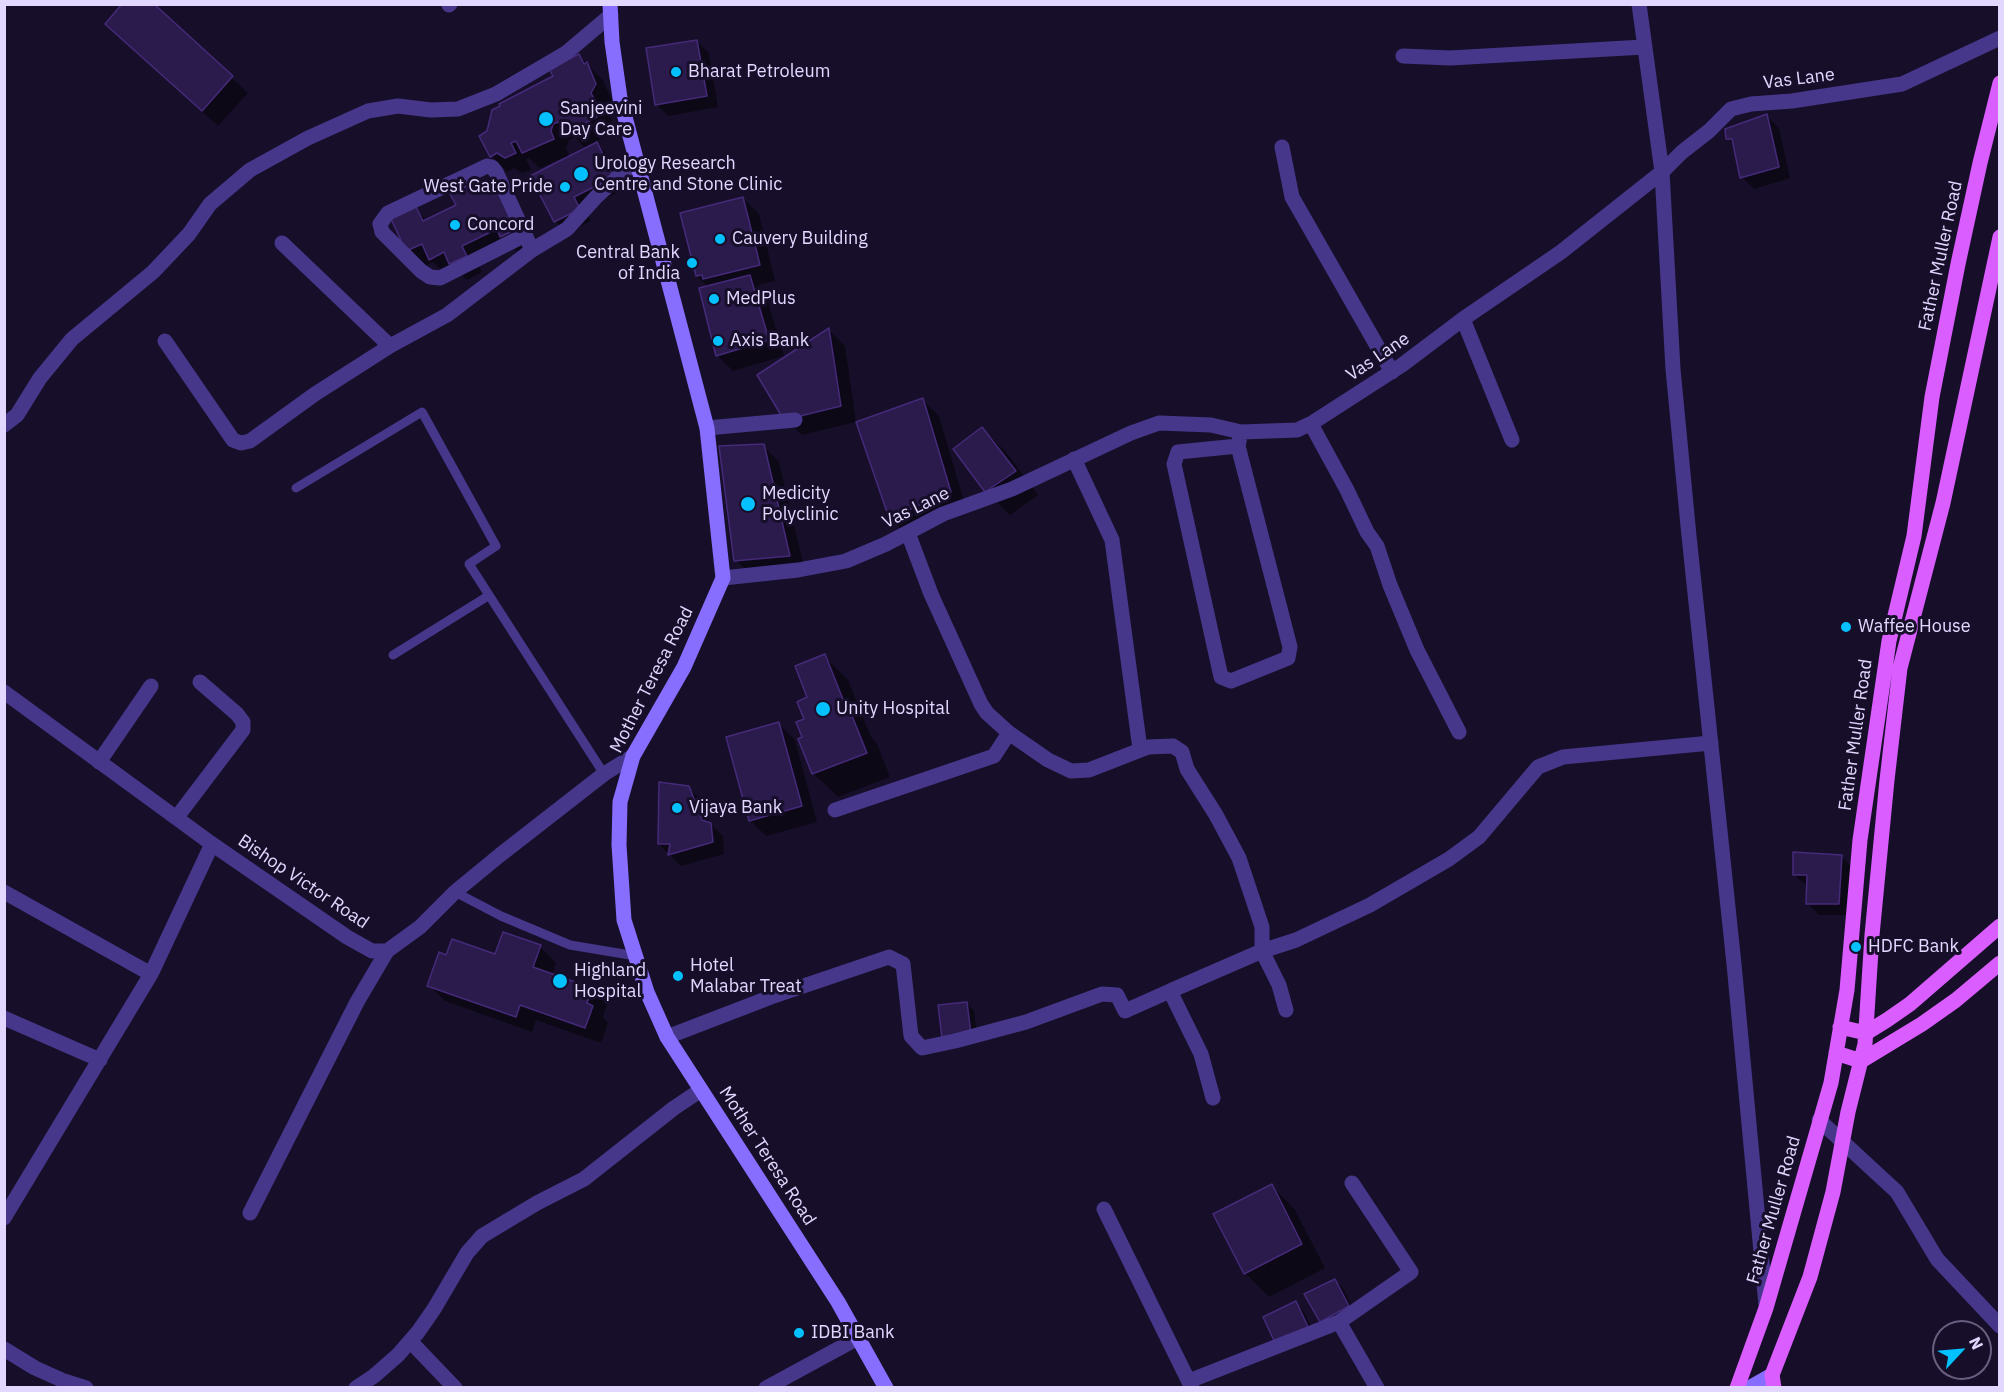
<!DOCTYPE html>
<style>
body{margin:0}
#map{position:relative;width:2004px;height:1392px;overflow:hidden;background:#170f2a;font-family:"IBM Plex Sans",sans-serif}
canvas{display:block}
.frame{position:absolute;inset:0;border:6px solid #e2d7ff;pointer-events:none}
.north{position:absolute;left:1932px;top:1320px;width:60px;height:60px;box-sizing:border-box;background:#170f2a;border:2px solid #685f7f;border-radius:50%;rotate:64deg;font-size:16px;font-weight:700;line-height:24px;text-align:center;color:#e2d7ff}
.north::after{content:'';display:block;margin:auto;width:21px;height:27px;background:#03c1ff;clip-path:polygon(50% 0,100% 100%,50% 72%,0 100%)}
</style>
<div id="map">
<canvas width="2004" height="1392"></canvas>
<div class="frame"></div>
<div class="north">N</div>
</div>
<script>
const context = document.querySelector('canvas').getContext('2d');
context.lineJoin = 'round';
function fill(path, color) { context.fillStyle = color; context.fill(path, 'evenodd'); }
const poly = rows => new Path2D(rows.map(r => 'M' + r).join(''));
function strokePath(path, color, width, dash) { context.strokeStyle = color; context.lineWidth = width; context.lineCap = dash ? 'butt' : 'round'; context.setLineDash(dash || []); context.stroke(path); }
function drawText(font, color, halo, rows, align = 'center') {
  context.font = font + ' "IBM Plex Sans",sans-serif'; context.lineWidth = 6; context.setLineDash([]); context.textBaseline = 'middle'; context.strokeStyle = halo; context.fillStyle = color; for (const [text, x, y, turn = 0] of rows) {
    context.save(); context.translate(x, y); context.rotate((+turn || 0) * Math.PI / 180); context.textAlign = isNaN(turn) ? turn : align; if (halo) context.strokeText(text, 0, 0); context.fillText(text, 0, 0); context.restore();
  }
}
const shadow = poly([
 [152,4,248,93,218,126,123,39],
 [697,42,709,53,718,107,668,116,656,104],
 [579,56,603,80,612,101,607,110,612,121,609,127,612,134,594,142,608,155,625,189,585,209,591,221,567,233,555,221,562,158,540,168,529,158,526,159,531,170,522,173,514,168,507,172,492,156,555,77],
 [575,137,586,149,570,157,566,148,569,140],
 [602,156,605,156,619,183,616,184],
 [1767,116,1779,128,1790,178,1754,189,1742,177,1735,146,1728,139],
 [476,183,485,191,490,189,498,196,534,244,518,252,511,246,477,262,482,272,467,280,457,270,446,275,433,262,423,267,407,251,416,209,427,221,458,206],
 [743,198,759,214,775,281,758,285,765,292,784,356,733,371,717,355,708,287,697,276],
 [829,330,845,346,856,422,802,435,785,419],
 [923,400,939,416,966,508,906,534,890,518],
 [982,429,1006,452,1038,495,1010,515,986,491],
 [763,446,779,462,805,571,752,576,736,560],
 [824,656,848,680,871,737,876,742,890,777,838,797,814,774,800,740,804,738,809,698],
 [779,724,795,740,817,822,766,836,750,820],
 [688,788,701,800,710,824,723,836,724,854,681,866,659,844],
 [1841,856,1853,868,1851,915,1819,915,1807,903,1808,887,1794,875],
 [540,947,556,963,552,975,591,989,607,1005,603,1017,608,1023,601,1043,536,1020,532,1032,445,1001,429,985,447,957,496,956],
 [966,1003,974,1011,978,1042,944,1037],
 [1272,1186,1295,1210,1325,1268,1269,1297,1245,1273],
 [1335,1280,1343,1288,1356,1314,1321,1322],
 [1296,1303,1303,1310,1316,1337,1285,1351,1277,1344]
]);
const building = poly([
 [122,4,154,4,233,76,202,111,105,24,122,4],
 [697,40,707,96,655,105,646,48,697,40],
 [579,54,584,64,587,62,596,84,591,93,597,104,593,110,597,117,567,132,561,121,553,124,551,131,554,139,522,153,516,141,511,143,516,153,505,158,497,153,490,157,479,136,487,131,492,110,500,106,499,104,553,76,549,69,579,54],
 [1767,114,1779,167,1740,178,1732,139,1726,139,1725,129,1767,114],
 [597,142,614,177,574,197,580,209,554,222,530,176,597,142],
 [477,181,481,191,491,187,495,195,502,192,519,228,500,237,497,229,462,246,467,256,449,264,444,252,429,260,422,244,406,251,391,219,416,207,423,221,456,205,450,194,477,181],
 [743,197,760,265,703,279,702,275,696,276,680,213,743,197],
 [750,275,769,340,716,356,699,288,750,275],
 [829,328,841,406,784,420,757,375,829,328],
 [923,398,951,492,889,518,856,422,923,398],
 [982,427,1016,471,985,492,953,449,982,427],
 [764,444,790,556,734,561,719,446,764,444],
 [825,654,850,717,852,716,867,753,812,774,798,739,802,737,796,722,804,719,797,702,807,697,795,666,825,654],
 [779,722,802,806,749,821,726,737,779,722],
 [659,782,689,786,702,820,711,823,713,842,668,855,670,844,658,844,659,782],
 [1793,852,1842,855,1839,904,1806,904,1807,875,1793,875,1793,852],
 [503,932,541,945,533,967,592,988,587,1003,593,1006,585,1028,520,1005,516,1017,427,986,439,952,446,955,452,939,495,954,503,932],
 [967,1002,971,1034,942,1038,938,1005,967,1002],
 [1272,1184,1302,1244,1244,1274,1213,1214,1272,1184],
 [1335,1279,1349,1306,1320,1322,1304,1294,1335,1279],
 [1296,1301,1309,1329,1276,1345,1263,1317,1296,1301]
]);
const service = poly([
 [296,488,422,412,496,546,469,564,604,774],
 [393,655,488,596],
 [455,892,501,916,570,945,636,956]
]);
const minor = poly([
 [1639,4,1662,172,1673,369,1689,536,1734,964,1766,1305],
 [449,5,450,4],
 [1403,56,1450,58,1644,47],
 [1282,147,1292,197,1392,372],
 [525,235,440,278,430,277,421,271,382,232,380,224,388,213,487,166,492,167,496,172,532,250],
 [282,243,390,346],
 [1463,319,1512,440],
 [165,341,233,440,241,443,250,441,315,394,390,346,447,315,532,250,567,229,596,197,636,161],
 [1311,424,1347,490,1367,532,1377,546,1390,585,1417,650,1459,732],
 [4,425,17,415,40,378,72,339,153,272,189,234,210,204,250,170,308,138,368,111,398,106,431,110,458,109,496,94,566,53,611,15],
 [707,428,795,420],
 [1238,446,1178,452,1174,464,1221,677,1231,681,1288,658,1290,647,1238,446,1241,432],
 [1074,459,1112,540,1140,749],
 [908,533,931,594,981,704,987,713,1009,733,1048,760,1071,771,1089,770,1148,747,1173,746,1182,752,1187,769,1216,815,1239,858,1262,927,1262,951,1279,985,1286,1010],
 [723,578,798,570,846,561,886,544,943,514,1012,489,1131,433,1159,423,1211,425,1241,432,1297,430,1312,423,1402,365,1463,319,1561,252,1662,172,1682,152,1709,131,1731,109,1751,104,1792,101,1902,84,2000,38],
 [99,762,151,686],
 [835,810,994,756,1009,733],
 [177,817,243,730,243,722,237,714,200,682],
 [4,892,151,974],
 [4,1018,100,1060],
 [667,1037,771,997,889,957,903,964,911,1036,922,1048,955,1041,1026,1022,1102,994,1117,995,1125,1011,1170,991],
 [1213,1098,1201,1054,1170,991,1262,951,1296,940,1370,905,1449,859,1479,837,1538,767,1563,757,1711,743],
 [1819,1120,1897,1192,1937,1259,2000,1326],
 [1104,1209,1192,1388],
 [250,1213,357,1002,387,951],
 [4,1218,151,974,212,844],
 [1339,1322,1377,1388],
 [410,1341,455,1388],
 [4,1349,35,1368,64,1381,86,1388],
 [1189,1381,1339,1322,1411,1272,1352,1183],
 [356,1388,374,1376,398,1355,418,1332,434,1309,467,1253,482,1236,537,1203,584,1179,674,1108,701,1090],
 [766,1388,858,1338]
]);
const tertiary = poly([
 [4,692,212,844,347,937,372,951,387,951,420,927,455,892,500,855,604,774,633,756]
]);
const secondary = poly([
 [610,4,612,42,620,98,707,428,723,578,684,667,633,756,620,802,619,845,624,920,647,992,667,1037,838,1302,886,1388],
 [1749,1388,1772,1375]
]);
const primary = poly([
 [1840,1027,1866,1033,1887,1020,1910,1004,2000,926],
 [1836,1053,1861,1061,1922,1024,1956,1000,2000,963],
 [1737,1388,1766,1308,1831,1083,1847,990,1860,840,1889,641,1914,536,1932,397,1958,264,1980,163,2000,83],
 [1774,1388,1772,1375,1810,1277,1833,1192,1848,1112,1865,1044,1872,935,1887,780,1900,668,1943,503,2000,237]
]);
const markers = [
 [676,72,6,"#03c1ff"],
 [546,119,8,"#03c1ff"],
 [581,174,8,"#03c1ff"],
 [565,187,6,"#03c1ff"],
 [455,225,6,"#03c1ff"],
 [720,239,6,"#03c1ff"],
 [692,263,6,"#03c1ff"],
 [714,299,6,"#03c1ff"],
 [718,341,6,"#03c1ff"],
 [748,504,8,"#03c1ff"],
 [1846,627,6,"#03c1ff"],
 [823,709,8,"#03c1ff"],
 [677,808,6,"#03c1ff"],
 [1856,947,6,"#03c1ff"],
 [678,976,6,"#03c1ff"],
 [560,981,8,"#03c1ff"],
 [799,1333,6,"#03c1ff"]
];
const poiNames = [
 ["Bharat Petroleum",688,72],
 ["Sanjeevini",560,109],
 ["Day Care",560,130],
 ["Urology Research",594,164],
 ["Centre and Stone Clinic",594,185],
 ["West Gate Pride",553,187,"right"],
 ["Concord",467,225],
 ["Cauvery Building",732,239],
 ["Central Bank",680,253,"right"],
 ["of India",680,274,"right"],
 ["MedPlus",726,299],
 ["Axis Bank",730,341],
 ["Medicity",762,494],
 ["Polyclinic",762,515],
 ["Waffee House",1858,627],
 ["Unity Hospital",836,709],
 ["Vijaya Bank",689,808],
 ["HDFC Bank",1868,947],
 ["Hotel",690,966],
 ["Malabar Treat",690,987],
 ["Highland",574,971],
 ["Hospital",574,992],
 ["IDBI Bank",811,1333]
];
const streetNames = [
 ["Vas Lane",1799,79,-7],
 ["Father Muller Road",1941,256,-78],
 ["Vas Lane",1378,357,-34],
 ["Vas Lane",916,508,-26],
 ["Mother Teresa Road",652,680,-63],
 ["Father Muller Road",1856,735,-82],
 ["Bishop Victor Road",303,882,34],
 ["Mother Teresa Road",767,1156,57],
 ["Father Muller Road",1774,1210,-74]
];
fill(shadow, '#0007');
fill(building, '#2b1a4c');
strokePath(building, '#452a79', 1.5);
strokePath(service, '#47378b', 9);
strokePath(minor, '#47378b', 15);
strokePath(tertiary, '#47378b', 15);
strokePath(secondary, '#876eff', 15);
strokePath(primary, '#da5eff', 15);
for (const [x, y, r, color] of markers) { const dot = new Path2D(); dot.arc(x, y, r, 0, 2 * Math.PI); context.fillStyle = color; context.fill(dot); strokePath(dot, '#170f2a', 2); }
drawText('18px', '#e2d7ff', '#170f2a', poiNames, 'left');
drawText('18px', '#e2d7ff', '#170f2a', streetNames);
</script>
